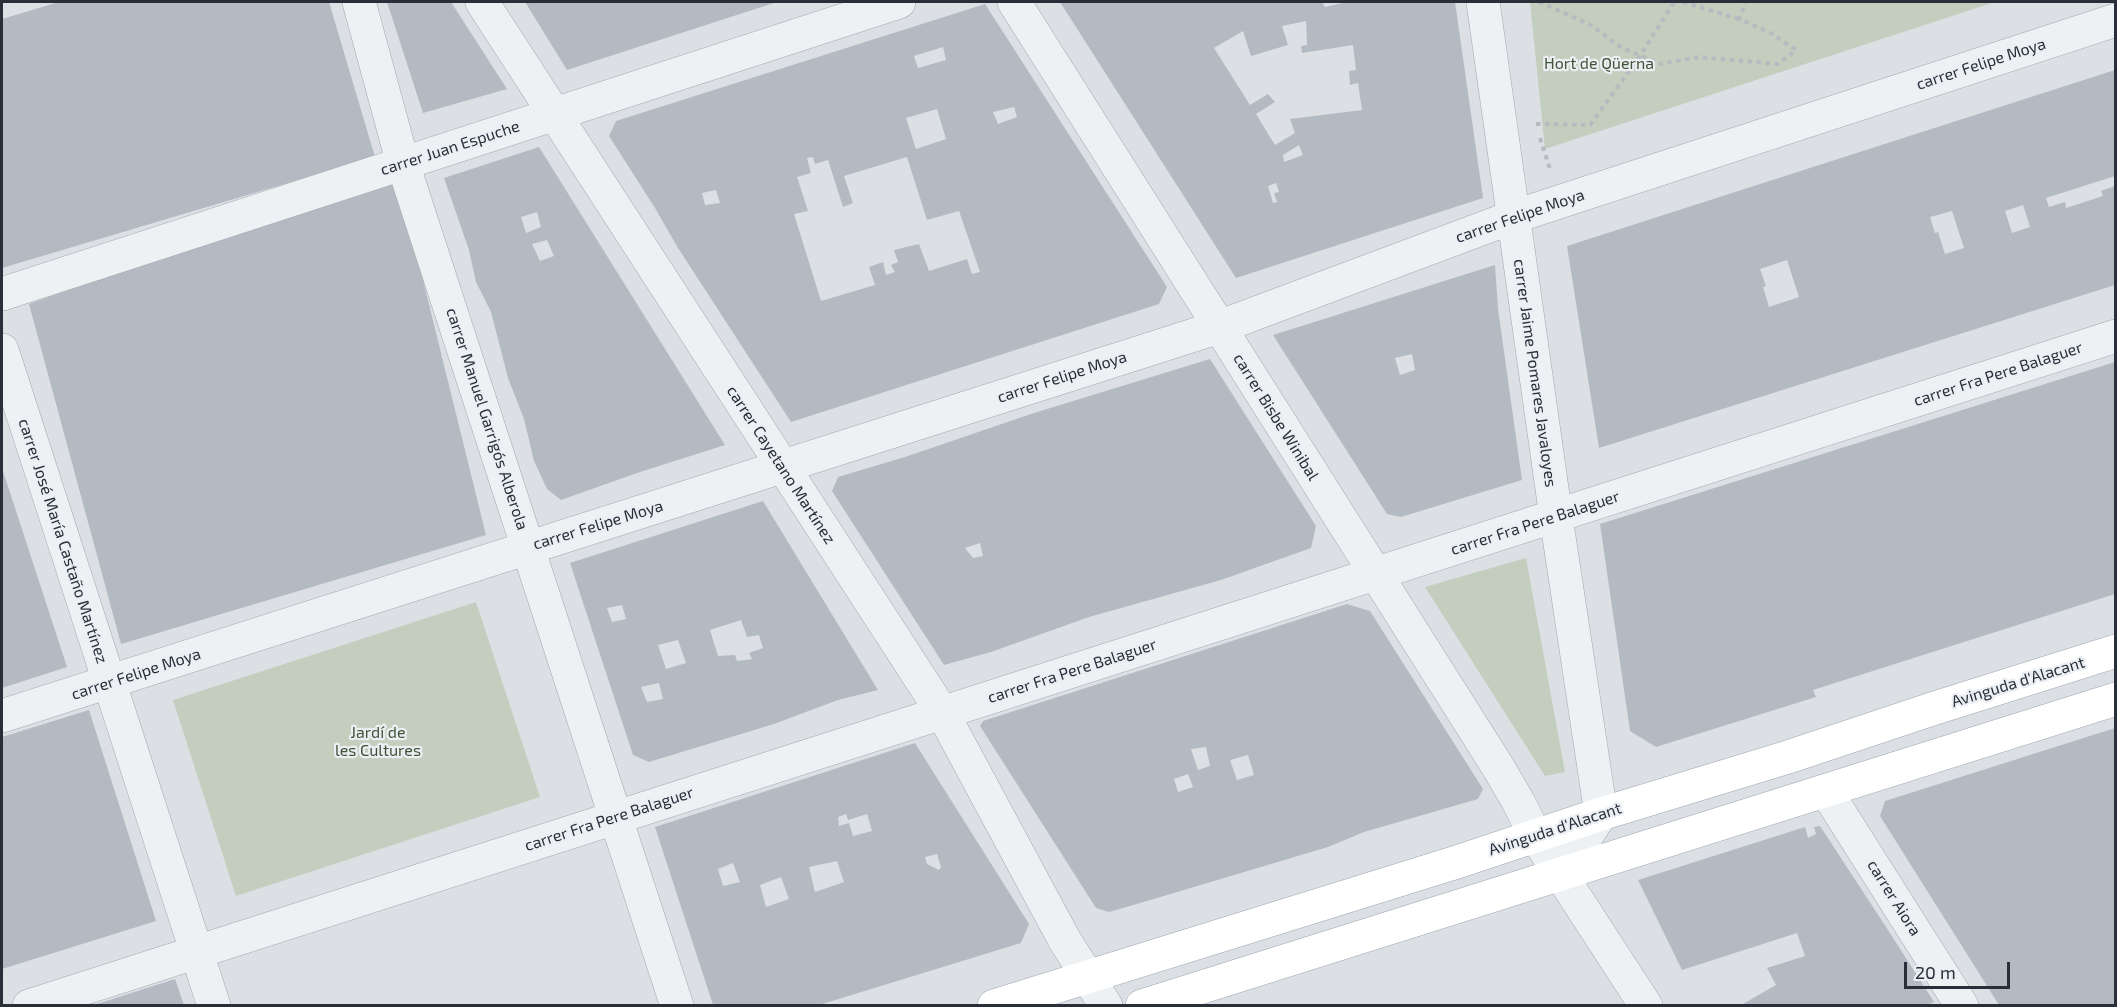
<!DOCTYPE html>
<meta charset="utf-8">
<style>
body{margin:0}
#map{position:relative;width:2117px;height:1007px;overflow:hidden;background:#dce0e5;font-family:"Exo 2",sans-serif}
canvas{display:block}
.frame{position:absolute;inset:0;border:3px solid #282f39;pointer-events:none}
.scale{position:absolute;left:1904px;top:962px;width:106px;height:27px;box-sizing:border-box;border:3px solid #282f39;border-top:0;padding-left:8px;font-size:18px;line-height:21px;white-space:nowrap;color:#282f39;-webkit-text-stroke:4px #ebeff3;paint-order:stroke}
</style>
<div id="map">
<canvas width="2117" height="1007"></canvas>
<div class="frame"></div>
<div class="scale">20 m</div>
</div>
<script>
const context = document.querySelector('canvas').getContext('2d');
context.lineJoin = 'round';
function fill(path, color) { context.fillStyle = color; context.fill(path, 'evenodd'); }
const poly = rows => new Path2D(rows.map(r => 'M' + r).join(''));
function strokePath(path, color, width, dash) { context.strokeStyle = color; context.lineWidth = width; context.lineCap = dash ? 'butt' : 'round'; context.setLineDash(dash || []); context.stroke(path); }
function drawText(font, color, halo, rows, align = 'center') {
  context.font = font + ' "Exo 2",sans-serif'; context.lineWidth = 4.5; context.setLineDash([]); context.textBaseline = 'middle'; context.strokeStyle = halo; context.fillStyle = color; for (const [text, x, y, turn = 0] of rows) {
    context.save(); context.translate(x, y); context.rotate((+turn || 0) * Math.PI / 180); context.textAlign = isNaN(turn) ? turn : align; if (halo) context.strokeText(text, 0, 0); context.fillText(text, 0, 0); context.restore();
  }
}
const green = poly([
 [1530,2,1995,2,1545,149],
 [1526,558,1565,772,1545,776,1425,587],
 [476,602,540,797,236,896,173,700]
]);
const building = poly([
 [59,2,329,2,375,157,2,268,2,19],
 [387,2,451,2,507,89,423,113],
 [525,2,777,2,567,70],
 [1060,2,1322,2,1325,7,1347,2,1455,2,1483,198,1236,278],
 [1306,21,1307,45,1301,46,1302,53,1353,45,1356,70,1349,71,1350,85,1358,83,1362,110,1290,119,1295,133,1275,145,1256,114,1275,102,1268,94,1250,105,1214,48,1243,31,1251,56,1288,45,1282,26],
 [1299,145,1303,155,1284,162,1283,155],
 [1276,183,1279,192,1274,193,1277,202,1273,203,1268,186],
 [985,4,1167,287,1159,304,791,422,678,248,655,208,609,136,616,121],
 [943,47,946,60,918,68,914,56],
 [1014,107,1017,117,998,124,993,112],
 [937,109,946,139,916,149,906,118],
 [813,157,815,164,828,160,843,207,853,203,844,176,907,157,927,220,959,211,980,272,972,274,967,259,929,271,919,244,894,250,898,262,891,265,895,272,886,275,883,262,869,267,875,285,821,301,794,214,808,211,797,177,811,173,807,158],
 [716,190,720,203,705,205,702,193],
 [2115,70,2115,176,2046,198,2049,207,2065,202,2066,208,2103,196,2101,191,2115,186,2115,285,1599,448,1567,246],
 [2023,205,2030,227,2012,233,2005,211],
 [1952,211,1964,248,1945,254,1938,232,1935,233,1930,217],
 [1787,260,1799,297,1769,307,1763,287,1766,286,1760,269],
 [539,147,725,445,637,473,561,500,547,489,534,461,524,419,508,378,491,312,476,282,469,250,444,178],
 [537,212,541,227,526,233,521,217],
 [547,240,554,256,540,261,532,244],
 [379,179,398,179,486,535,121,644,29,304],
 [1495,265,1498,309,1522,480,1401,517,1387,514,1273,335],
 [1412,354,1415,370,1400,375,1395,358],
 [1210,359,1316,526,1311,548,1221,580,1089,617,991,652,944,665,832,491,838,477,905,457,1034,413],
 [980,543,983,556,973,558,965,548],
 [2115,362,2115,594,1813,690,1816,697,1656,747,1630,731,1600,524],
 [2,468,67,667,2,688],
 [763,501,878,690,838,700,774,724,649,762,633,755,570,563],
 [622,605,626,619,612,622,607,608],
 [741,620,747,637,759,635,763,648,749,653,752,659,737,661,735,655,718,656,710,630],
 [678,640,686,663,666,669,658,645],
 [659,683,663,699,647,702,641,687],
 [1347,604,1370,611,1483,789,1478,799,1364,832,1328,847,1147,901,1109,912,1096,908,980,726,983,721],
 [1206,747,1210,766,1198,770,1191,749],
 [1248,755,1254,775,1237,780,1230,760],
 [1188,774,1193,787,1178,792,1174,779],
 [89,710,156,921,2,969,2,737],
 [2115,728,2115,1005,1999,1005,1880,816,1885,801],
 [915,743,1029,924,1021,943,819,1005,713,1005,655,827],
 [846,814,848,820,867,814,872,831,853,836,849,823,839,826,838,817],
 [937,854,941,867,939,870,927,864,925,857],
 [837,861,844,882,815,892,809,867],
 [733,863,740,882,723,886,718,869],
 [781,877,789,899,766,907,760,885],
 [1820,826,1888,930,1934,1002,1927,1005,1741,1005,1776,985,1767,968,1805,956,1797,933,1682,970,1638,880,1805,827,1808,838,1816,834,1814,827],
 [175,979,184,1005,94,1005]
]);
const path = poly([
 [1539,2,1589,24,1622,48,1661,64,1699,57,1778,64,1796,50,1769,32,1739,19,1746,2],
 [1683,2,1739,19],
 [1536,124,1590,125,1640,56,1674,2],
 [1540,138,1550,169]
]);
const minor = poly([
 [359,2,403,164,677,1006],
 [482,2,942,712,1064,939,1106,1006],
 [1014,2,1498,767,1519,803,1535,835,1646,1006],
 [1483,2,1556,517,1601,814,1561,874],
 [2,294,899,2],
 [2,350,214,1006],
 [2,716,1219,327,1513,217,2116,20],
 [1826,791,1962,1006],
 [29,1006,2116,336]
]);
const major = poly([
 [994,1006,1457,862,1601,814,1788,757,1932,709,2116,651],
 [1142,1006,2116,699]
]);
const parkNames = [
 ["Hort de Qüerna",1599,64],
 ["Jardí de",378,733],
 ["les Cultures",378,751]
];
const streetNames = [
 ["carrer Felipe Moya",1981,64,-18],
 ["carrer Juan Espuche",450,148,-18],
 ["carrer Felipe Moya",1520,216,-19],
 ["carrer Jaime Pomares Javaloyes",1535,373,82],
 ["carrer Fra Pere Balaguer",1998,374,-18],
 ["carrer Felipe Moya",1062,377,-18],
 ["carrer Bisbe Winibal",1276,417,58],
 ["carrer Manuel Garrigós Alberola",487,419,72],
 ["carrer Cayetano Martínez",781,465,57],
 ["carrer Fra Pere Balaguer",1535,523,-18],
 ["carrer Felipe Moya",598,525,-17],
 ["carrer José María Castaño Martínez",63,541,72],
 ["carrer Fra Pere Balaguer",1072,671,-18],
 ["carrer Felipe Moya",136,674,-18],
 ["Avinguda d'Alacant",2018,682,-17],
 ["carrer Fra Pere Balaguer",609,819,-18],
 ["Avinguda d'Alacant",1555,829,-18],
 ["carrer Aiora",1894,898,58]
];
fill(green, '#c3cebe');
fill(building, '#b4bac1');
strokePath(minor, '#a2a7ae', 34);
strokePath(major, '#9da5af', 34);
strokePath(path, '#b7bbc0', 4, [4.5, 4.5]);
strokePath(minor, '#eef1f4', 33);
strokePath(major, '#fff', 33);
drawText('16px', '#3e5436', '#ebeff3', parkNames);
drawText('16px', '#282f39', '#ebeff3', streetNames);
</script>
